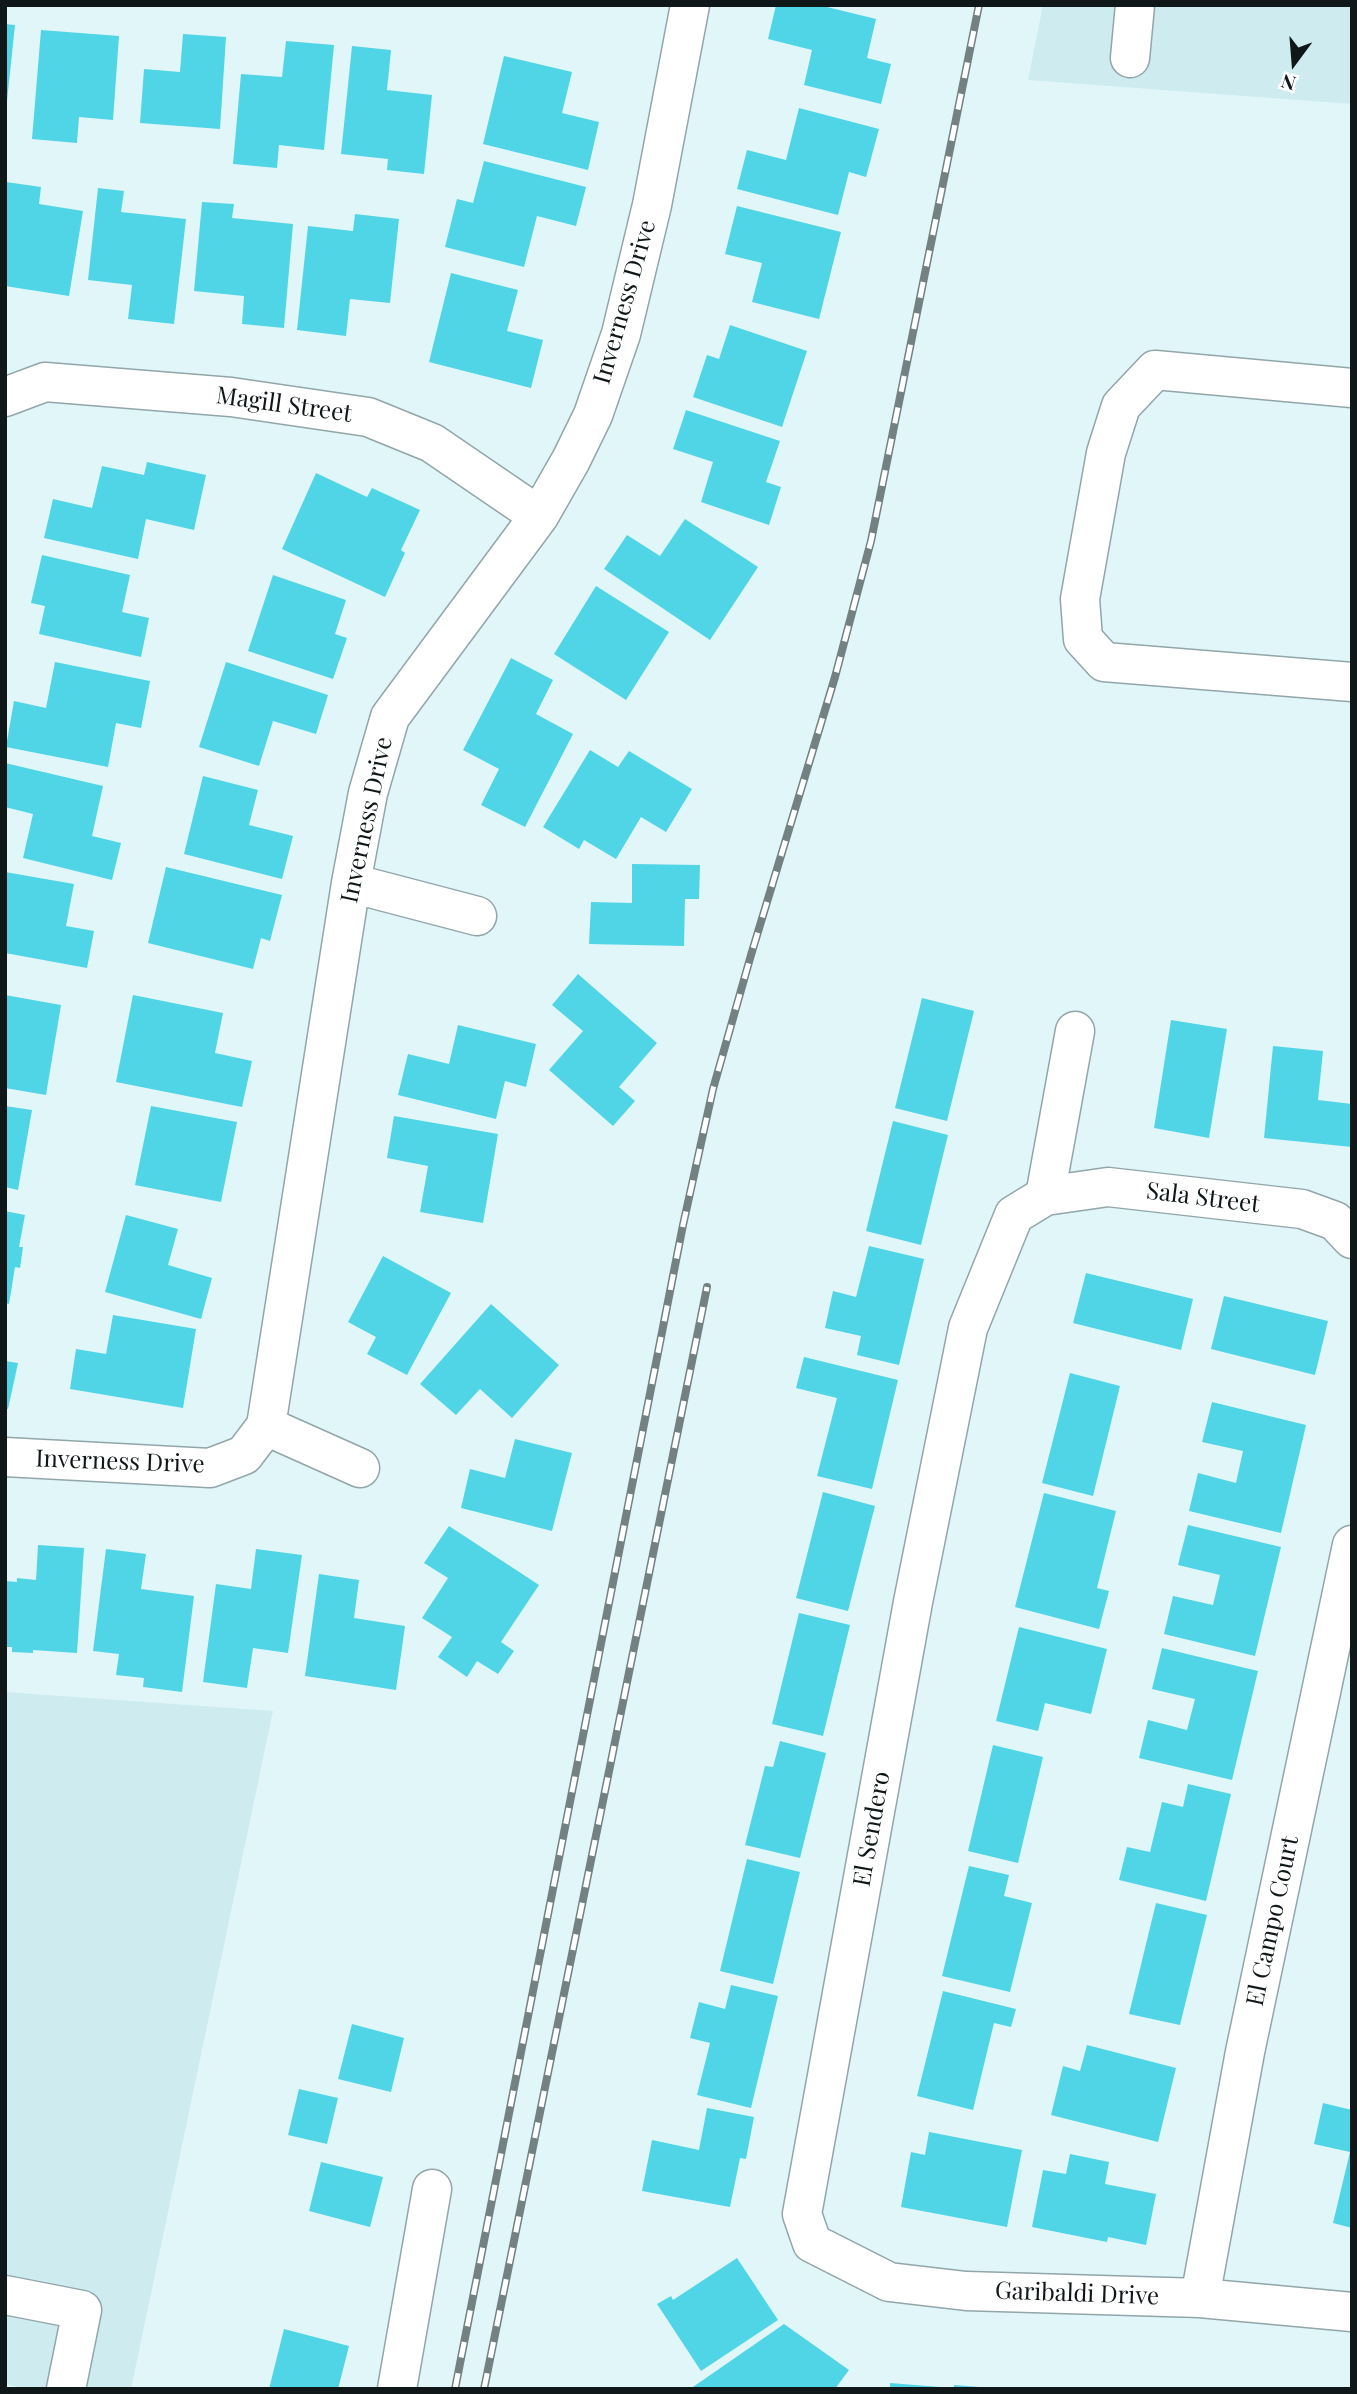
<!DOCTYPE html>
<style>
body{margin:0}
#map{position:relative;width:1357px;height:2394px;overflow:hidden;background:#e1f6f9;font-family:"Playfair Display",serif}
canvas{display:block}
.frame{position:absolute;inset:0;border:7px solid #0f1718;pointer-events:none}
.north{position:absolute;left:1259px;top:28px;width:70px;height:70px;-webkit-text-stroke:5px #fff;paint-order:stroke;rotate:196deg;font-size:19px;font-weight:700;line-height:28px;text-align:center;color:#0f1718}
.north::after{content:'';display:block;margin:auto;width:24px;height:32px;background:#0f1718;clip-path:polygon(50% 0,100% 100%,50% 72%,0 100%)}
</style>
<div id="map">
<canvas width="1357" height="2394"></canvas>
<div class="frame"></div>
<div class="north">N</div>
</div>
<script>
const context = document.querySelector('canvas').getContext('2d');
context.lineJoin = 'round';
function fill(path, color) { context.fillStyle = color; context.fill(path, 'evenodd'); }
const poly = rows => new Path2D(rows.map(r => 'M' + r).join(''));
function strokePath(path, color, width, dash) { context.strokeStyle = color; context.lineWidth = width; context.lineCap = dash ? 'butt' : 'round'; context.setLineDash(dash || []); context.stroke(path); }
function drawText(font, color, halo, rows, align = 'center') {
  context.font = font + ' "Playfair Display",serif'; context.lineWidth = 5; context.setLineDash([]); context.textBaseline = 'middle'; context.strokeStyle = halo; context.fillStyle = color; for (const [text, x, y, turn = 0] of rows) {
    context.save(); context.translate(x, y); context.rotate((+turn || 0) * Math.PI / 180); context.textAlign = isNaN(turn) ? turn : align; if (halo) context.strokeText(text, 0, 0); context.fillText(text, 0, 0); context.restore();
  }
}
const built = poly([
 [1043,5,1352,5,1352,104,1028,80],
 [5,1692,273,1711,131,2389,29,2389,5,2384]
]);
const building = poly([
 [776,5,819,5,876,19,867,58,891,64,881,104,804,85,812,50,768,39],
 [5,24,15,25,7,101,5,101],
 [41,30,119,36,113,120,79,117,77,143,32,139],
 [183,34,226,37,220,129,140,123,144,69,180,72],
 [286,41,334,45,324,150,279,145,277,168,233,164,241,74,282,77],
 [352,46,391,50,387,90,432,95,424,174,387,170,388,159,341,154],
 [504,56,572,72,562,113,599,122,588,170,483,144],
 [799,108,879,129,866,177,849,172,838,215,737,189,747,150,786,160],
 [484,161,586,187,576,226,537,216,524,267,445,247,457,199,473,203],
 [6,182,41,187,39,204,83,211,69,296,5,286],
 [98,188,124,191,121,212,186,219,174,324,128,319,132,285,88,280],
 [202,202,234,204,232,218,293,224,284,328,242,324,244,296,194,291],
 [737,206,841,232,819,319,752,302,762,263,725,254],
 [355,214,399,219,390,303,350,299,346,336,297,330,308,226,353,231],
 [451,273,518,290,507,331,543,340,531,388,429,362],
 [730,325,807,351,782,427,693,397,707,355,719,359],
 [686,410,780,441,766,482,781,487,769,525,701,502,713,462,673,449],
 [147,462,206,475,194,530,146,519,138,559,44,538,53,499,92,508,102,466,144,475],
 [316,473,367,497,372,488,420,510,401,550,405,553,385,597,282,549],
 [685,519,758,567,710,640,604,569,627,535,660,556],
 [42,555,130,575,122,612,149,618,141,657,39,634,45,606,31,603],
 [273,575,346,600,335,634,347,638,333,679,248,651],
 [596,586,669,632,626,700,554,654],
 [511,658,553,680,536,714,573,734,525,827,481,805,499,769,463,750],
 [55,662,150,681,141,728,116,723,108,767,6,747,14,701,46,708],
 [226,662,328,695,316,734,273,721,259,766,199,747],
 [590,750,618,767,629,751,692,789,666,832,641,817,616,859,584,840,579,849,543,827],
 [5,763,103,786,92,836,121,843,112,880,23,858,33,814,5,807],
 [203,776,258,790,249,825,293,836,282,879,184,854],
 [632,864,700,865,699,899,685,899,684,946,589,944,591,902,632,903],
 [166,867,282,895,270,941,261,938,253,969,148,943],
 [5,872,74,884,66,926,94,931,87,968,5,953],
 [578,974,657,1043,619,1087,635,1101,613,1126,549,1070,583,1031,552,1005],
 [5,995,61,1005,46,1095,5,1088],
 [133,995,223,1013,215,1053,252,1061,242,1107,116,1082],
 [922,998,974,1011,947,1121,895,1108],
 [1171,1020,1227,1029,1209,1138,1154,1128],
 [458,1025,536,1044,526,1087,505,1081,496,1119,398,1095,408,1054,449,1064],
 [1273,1046,1323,1051,1318,1100,1352,1104,1352,1147,1264,1138],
 [5,1106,32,1110,18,1190,5,1187],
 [151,1106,237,1122,221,1202,135,1185],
 [394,1116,498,1134,483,1223,420,1212,428,1166,387,1158],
 [893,1121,948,1135,921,1245,866,1231],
 [5,1211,25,1215,19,1247,23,1247,20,1268,15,1267,9,1304,5,1303],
 [126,1215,178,1229,168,1265,212,1278,201,1319,105,1292],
 [869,1246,924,1259,899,1365,857,1355,861,1336,825,1328,833,1291,856,1297],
 [383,1256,451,1293,407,1375,367,1354,376,1337,348,1322],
 [1086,1273,1193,1299,1181,1350,1073,1323],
 [1224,1296,1328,1321,1315,1375,1211,1349],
 [491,1304,559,1365,512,1418,480,1389,456,1415,420,1384],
 [113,1315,196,1329,183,1408,70,1389,76,1349,106,1354],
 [804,1357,898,1380,872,1489,817,1476,837,1398,796,1388],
 [5,1361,18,1363,8,1409,5,1408],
 [1070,1373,1120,1386,1093,1496,1042,1483],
 [1212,1402,1306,1425,1281,1533,1189,1511,1198,1473,1236,1483,1243,1451,1202,1442],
 [515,1439,572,1453,552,1531,461,1508,470,1469,505,1478],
 [823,1492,875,1506,848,1611,796,1598],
 [1044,1493,1116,1511,1097,1588,1109,1591,1099,1629,1015,1607],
 [1188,1525,1281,1547,1255,1656,1164,1634,1173,1596,1213,1605,1220,1575,1178,1565],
 [449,1526,539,1585,501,1642,514,1651,498,1674,477,1661,467,1677,438,1657,452,1637,422,1618,448,1578,424,1563],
 [38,1545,84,1548,77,1653,33,1650,33,1653,12,1652,12,1647,5,1647,5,1581,17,1582,17,1578,36,1580],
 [106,1549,146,1554,141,1589,194,1596,182,1692,143,1687,144,1678,116,1675,119,1654,93,1651],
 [256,1549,302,1555,288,1653,253,1648,247,1688,203,1682,216,1584,251,1589],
 [319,1574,359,1580,354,1618,405,1626,396,1690,305,1676],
 [799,1613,850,1625,823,1736,772,1724],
 [1019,1627,1107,1649,1091,1714,1045,1703,1038,1731,996,1721],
 [1162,1648,1258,1671,1232,1780,1139,1758,1148,1720,1187,1730,1195,1699,1152,1689],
 [780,1741,826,1753,800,1858,745,1845,765,1766,773,1767],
 [993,1745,1043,1757,1018,1863,968,1851],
 [1188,1784,1231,1794,1206,1901,1119,1880,1127,1847,1150,1852,1162,1802,1183,1807],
 [747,1859,800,1872,773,1984,720,1971],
 [969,1866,1009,1875,1004,1896,1032,1903,1010,1992,942,1976],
 [1156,1903,1207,1915,1180,2025,1129,2014],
 [731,1985,778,1996,751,2108,697,2095,710,2043,690,2038,699,2002,725,2009],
 [943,1991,1016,2009,1011,2027,994,2023,973,2110,917,2096],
 [352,2024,404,2038,391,2092,338,2079],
 [1087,2045,1176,2068,1158,2142,1051,2115,1063,2066,1080,2071],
 [299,2089,338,2098,327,2144,288,2135],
 [1323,2103,1352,2110,1352,2228,1333,2223,1350,2152,1314,2144],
 [707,2108,754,2117,746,2159,740,2158,730,2207,642,2191,652,2140,699,2150],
 [929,2132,1022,2150,1007,2227,901,2207,911,2152,925,2155],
 [1070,2154,1109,2162,1105,2184,1156,2194,1146,2245,1108,2237,1107,2242,1032,2227,1043,2170,1066,2174],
 [321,2162,383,2177,370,2227,309,2211],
 [737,2258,778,2320,701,2371,657,2304,671,2296,673,2300],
 [784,2324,849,2370,835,2389,690,2389],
 [284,2329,349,2346,338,2389,269,2389],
 [890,2383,940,2387,940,2389,890,2389],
 [954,2385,979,2387,979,2389,954,2389]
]);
const minor = poly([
 [1130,58,1135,5],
 [1352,388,1155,370,1121,406,1106,453,1080,599,1083,639,1104,662,1352,682],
 [5,397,45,382,231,397,368,417,432,443,539,516],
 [351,883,477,916],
 [1045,1196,1075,1031],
 [1352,1239,1335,1221,1302,1209,1108,1187,1045,1196,1014,1215,968,1328,913,1602,802,2214,812,2243,889,2282,966,2291,1200,2298,1352,2312],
 [266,1426,360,1468],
 [5,1457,210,1468,244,1455,266,1426,351,883,368,793,390,717,539,516,571,460,593,415,621,334,652,205,690,5],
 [5,2295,82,2310,66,2389],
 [1200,2298,1245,2052,1352,1545],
 [397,2389,432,2189]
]);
const rail = poly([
 [455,2389,683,1225,713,1089,751,955,835,677,871,541,979,5],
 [484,2389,707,1287]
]);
const streetNames = [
 ["Inverness Drive",625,302,-74],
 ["Magill Street",284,405,8],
 ["Inverness Drive",367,820,-78],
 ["Sala Street",1203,1198,7],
 ["Inverness Drive",120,1462,2],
 ["El Sendero",872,1829,-80],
 ["El Campo Court",1273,1921,-78],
 ["Garibaldi Drive",1077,2294,2]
];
fill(built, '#ceecf0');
fill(building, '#50d5e7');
strokePath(minor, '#92a6a9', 41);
strokePath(minor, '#fff', 38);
strokePath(rail, '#738183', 8);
strokePath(rail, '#fff', 5, [16]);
drawText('24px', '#0f1718', '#fff', streetNames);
</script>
